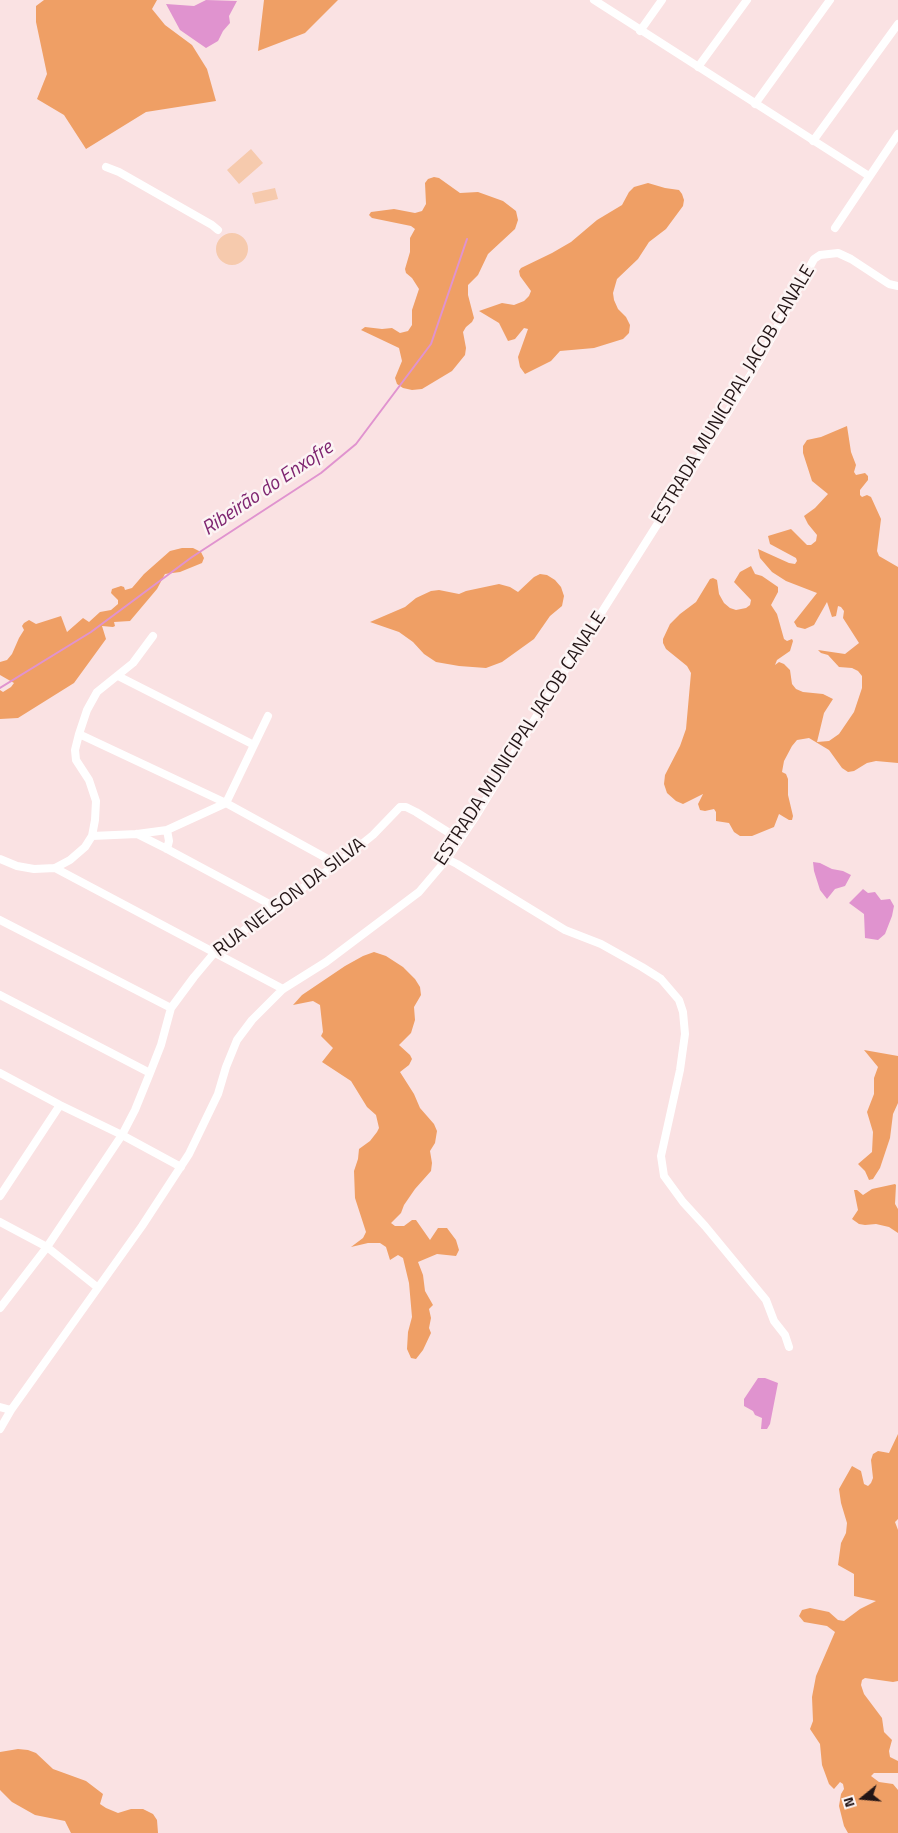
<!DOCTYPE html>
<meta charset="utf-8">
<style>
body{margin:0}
#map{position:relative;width:898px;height:1833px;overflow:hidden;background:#fae2e3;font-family:"Titillium Web",sans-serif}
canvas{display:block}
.north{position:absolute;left:838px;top:1773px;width:50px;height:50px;-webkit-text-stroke:4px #fcf4f4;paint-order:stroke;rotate:253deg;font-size:14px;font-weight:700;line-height:20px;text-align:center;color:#231516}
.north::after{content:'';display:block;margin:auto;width:18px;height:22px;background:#231516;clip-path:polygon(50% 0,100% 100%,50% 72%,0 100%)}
</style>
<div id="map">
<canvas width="898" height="1833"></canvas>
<div class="north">N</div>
</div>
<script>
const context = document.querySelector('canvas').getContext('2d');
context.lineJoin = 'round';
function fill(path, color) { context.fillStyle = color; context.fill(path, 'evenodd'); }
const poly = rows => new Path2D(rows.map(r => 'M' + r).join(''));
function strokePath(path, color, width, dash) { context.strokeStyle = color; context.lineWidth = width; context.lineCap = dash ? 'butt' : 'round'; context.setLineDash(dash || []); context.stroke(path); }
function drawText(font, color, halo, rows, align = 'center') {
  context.font = font + ' "Titillium Web",sans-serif'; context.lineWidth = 5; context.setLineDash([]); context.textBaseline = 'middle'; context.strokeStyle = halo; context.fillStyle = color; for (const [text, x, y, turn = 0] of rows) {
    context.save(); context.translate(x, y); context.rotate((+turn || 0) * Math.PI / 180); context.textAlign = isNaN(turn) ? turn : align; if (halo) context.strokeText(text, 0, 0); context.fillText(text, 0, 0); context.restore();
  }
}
const green = poly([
 [251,149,263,163,239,184,227,170],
 [275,188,278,199,255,204,252,193],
 '216 249a16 16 0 1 1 32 0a16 16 0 1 1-32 0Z'
]);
const forest = poly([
 [44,0,157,0,152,9,165,25,192,45,207,69,216,101,146,112,86,149,64,115,37,99,47,74,36,22,36,6],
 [264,0,338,0,305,33,258,51],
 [434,177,439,178,460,193,478,192,503,201,516,211,518,220,515,229,488,254,478,275,468,285,468,295,474,318,472,322,466,327,463,332,466,348,465,355,452,371,422,389,412,390,403,388,397,384,395,378,402,361,399,348,361,330,365,327,382,329,392,328,400,333,408,331,412,325,412,310,419,289,412,278,406,273,405,269,410,252,410,238,415,229,411,226,372,218,369,215,371,212,394,209,415,213,422,211,426,204,425,183,428,179],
 [648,183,665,188,679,190,682,194,684,200,683,206,666,229,649,242,638,259,617,279,613,293,614,300,618,309,626,317,630,325,629,333,623,339,594,348,560,351,551,361,525,374,520,367,518,357,528,329,524,328,515,339,508,341,499,323,479,311,502,303,514,305,524,301,529,296,531,291,520,276,519,271,521,268,552,253,571,242,597,220,622,205,629,192,634,187],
 [847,426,851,452,856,465,854,472,856,475,865,473,868,476,868,480,860,490,860,495,862,497,867,495,871,497,881,519,877,551,879,556,898,567,898,763,876,761,867,763,854,771,848,772,842,768,829,750,809,738,797,740,792,746,784,761,782,772,786,774,788,779,788,795,793,816,792,820,789,820,779,814,774,827,752,836,740,836,734,832,729,823,716,821,716,812,714,809,705,811,700,810,698,804,703,794,683,804,676,801,667,793,664,784,665,775,680,746,686,729,691,673,687,666,666,649,663,643,663,639,670,624,680,614,696,602,710,579,713,578,717,580,719,594,724,603,730,608,736,610,746,608,750,605,751,600,734,582,740,572,751,566,755,574,762,576,778,587,778,592,771,605,777,614,784,639,787,641,792,639,793,641,790,651,777,660,775,665,779,662,784,664,790,670,792,684,796,689,803,692,823,694,833,699,824,713,817,742,829,741,839,734,854,712,862,688,862,676,858,671,852,668,839,667,828,655,821,653,818,650,845,654,859,643,843,618,844,611,841,607,838,606,836,616,832,617,827,602,814,625,805,629,797,627,794,622,817,593,786,581,772,572,760,558,758,549,789,563,795,564,797,561,796,558,770,544,768,536,791,529,807,545,811,545,816,541,817,535,808,524,804,516,815,508,828,494,812,481,803,453,803,446,807,440,821,437],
 [182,548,193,548,201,552,204,558,202,563,180,572,165,574,157,589,130,621,114,622,115,626,113,627,102,626,106,639,74,683,18,718,0,719,0,690,3,692,11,687,14,683,0,675,0,662,7,660,12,654,19,638,24,630,22,626,24,623,29,620,36,624,61,616,67,632,83,618,89,622,100,612,111,610,118,604,118,600,111,593,112,589,121,586,124,587,125,590,132,588,144,574,170,551],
 [540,574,547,575,555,580,561,587,564,596,562,606,550,616,534,639,502,662,486,668,459,666,436,662,424,654,413,642,399,632,370,622,405,607,416,598,431,591,439,590,459,594,466,591,499,584,510,587,518,592,534,577],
 [374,952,386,956,403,967,415,979,420,987,421,995,414,1007,415,1020,411,1033,399,1045,410,1055,412,1059,409,1065,400,1072,414,1094,420,1108,434,1124,437,1131,435,1143,430,1151,432,1163,431,1171,415,1189,404,1205,401,1213,391,1223,395,1226,404,1226,412,1220,416,1220,430,1240,438,1228,447,1228,456,1240,459,1250,456,1256,437,1254,418,1262,423,1275,425,1291,433,1305,429,1309,431,1318,429,1328,431,1333,423,1350,416,1359,411,1358,407,1349,408,1332,412,1317,409,1283,403,1258,398,1255,390,1260,386,1247,380,1243,368,1243,351,1247,363,1238,366,1232,355,1198,354,1171,358,1159,359,1149,370,1141,377,1132,379,1128,376,1115,367,1107,351,1081,322,1062,333,1048,321,1036,323,1032,320,1005,313,1001,293,1005,302,995,345,966,363,956],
 [864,1050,898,1056,898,1103,893,1114,890,1138,880,1168,873,1179,869,1180,865,1171,858,1164,872,1152,873,1132,867,1112,874,1094,874,1078,878,1067],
 [895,1184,896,1185,895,1204,898,1209,898,1233,889,1227,876,1224,865,1225,859,1224,852,1219,858,1210,854,1190,857,1190,863,1195,872,1189],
 [898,1434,898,1519,895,1522,898,1530,898,1681,893,1682,865,1678,862,1680,861,1685,864,1694,882,1718,884,1732,892,1740,889,1751,890,1757,898,1761,898,1773,874,1773,871,1776,879,1782,893,1784,898,1790,898,1833,848,1833,844,1826,839,1806,841,1794,844,1789,843,1784,840,1782,834,1789,829,1784,822,1765,820,1744,810,1729,813,1721,812,1697,816,1676,835,1632,827,1626,804,1622,799,1616,802,1610,810,1608,829,1612,838,1620,844,1621,860,1609,876,1601,854,1596,854,1574,838,1565,841,1543,846,1533,847,1523,841,1503,839,1489,852,1466,861,1471,864,1484,868,1486,871,1483,873,1478,871,1460,873,1454,878,1451,889,1453],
 [18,1749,28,1750,36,1753,53,1769,86,1781,103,1794,100,1804,106,1808,118,1813,131,1809,143,1809,153,1814,157,1820,158,1833,71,1833,65,1821,35,1815,12,1802,0,1790,0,1752]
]);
const water = poly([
 [206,0,237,1,229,16,230,23,223,31,218,41,206,48,180,30,166,4,194,6],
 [813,862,820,863,832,869,843,871,851,875,845,886,835,889,827,899,820,890,814,871],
 [863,889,868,893,875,892,881,900,890,899,894,906,892,916,885,934,878,940,865,938,864,914,849,903],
 [758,1378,765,1378,778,1383,770,1424,767,1429,761,1429,762,1418,755,1415,753,1411,744,1406,744,1399]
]);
const stream = poly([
 [0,688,91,632,192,557,321,473,356,444,431,344,467,239]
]);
const minor = poly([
 [594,0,869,176],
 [640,31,662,0],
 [698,67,747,0],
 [755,104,830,0],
 [813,141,898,24],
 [106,167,119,172,212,225,218,230],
 [835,228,898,134],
 [118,676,254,745],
 [79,734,226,803,337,864],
 [167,830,169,841,167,849],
 [137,834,167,849,275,907],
 [92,836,137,834,167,830,226,803,268,716],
 [0,859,17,866,34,869,55,868,70,860,85,847,92,836,95,820,96,801,89,780,76,760,75,750,79,734,87,710,97,692,133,663,153,636],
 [447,859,457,864,565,930,601,944,642,967,661,979,679,1000,683,1012,685,1034,680,1070,661,1156,664,1176,683,1202,705,1226,766,1300,774,1321,785,1335,789,1347],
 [55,868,283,989],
 [0,920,171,1008],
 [0,995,150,1073],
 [0,1073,60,1105,122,1135,181,1167],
 [0,1196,60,1105],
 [0,1222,47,1247,97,1287],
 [0,1308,47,1247,122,1135,135,1110,150,1073,161,1045,171,1008,194,977,215,952,275,907,337,864,373,835,400,807,406,807,416,812,459,839],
 [0,1407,11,1410,9,1413],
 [0,1429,11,1410,142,1226,189,1154,218,1094,226,1067,237,1040,252,1020,283,989,326,962,419,892,447,859,476,816,550,694,722,422,759,361,814,259,820,255,838,253,851,259,889,284,898,286]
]);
const streetNames = [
 ["ESTRADA MUNICIPAL JACOB CANALE",734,395,-59],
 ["ESTRADA MUNICIPAL JACOB CANALE",521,739,-57],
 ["RUA NELSON DA SILVA",290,898,-37]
];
const waterNames = [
 ["Ribeirão do Enxofre",268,489,-34]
];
fill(green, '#f6caad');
fill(forest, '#ef9f65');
fill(water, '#e093cf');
strokePath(stream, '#e093cf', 2);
strokePath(minor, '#fff', 8);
drawText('19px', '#231516', '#fcf4f4', streetNames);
drawText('italic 20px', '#7f2671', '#fcf4f4', waterNames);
</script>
